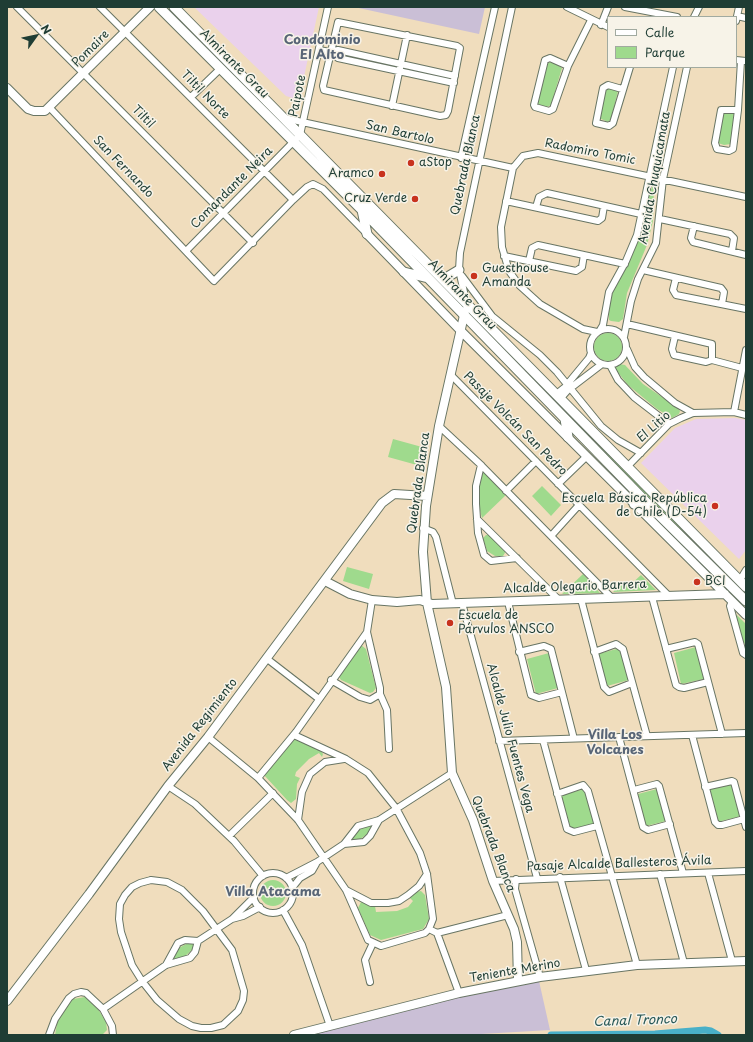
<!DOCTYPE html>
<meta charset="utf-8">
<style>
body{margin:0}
#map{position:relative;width:753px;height:1042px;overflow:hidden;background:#f0ddbd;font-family:"Playpen Sans",sans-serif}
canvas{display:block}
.frame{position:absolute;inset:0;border:8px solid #1f3d34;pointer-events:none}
.legend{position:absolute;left:607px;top:16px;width:130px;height:52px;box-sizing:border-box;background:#f7f3e8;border:1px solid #a1aaa0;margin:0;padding:5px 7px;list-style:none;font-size:12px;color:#1f3d34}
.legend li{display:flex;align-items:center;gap:8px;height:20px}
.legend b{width:20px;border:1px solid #a1aaa0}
.north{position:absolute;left:16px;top:16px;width:40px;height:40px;-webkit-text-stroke:3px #f7f3e8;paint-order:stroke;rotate:57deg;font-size:11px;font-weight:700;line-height:16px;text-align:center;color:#1f3d34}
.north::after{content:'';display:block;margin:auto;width:14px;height:18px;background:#1f3d34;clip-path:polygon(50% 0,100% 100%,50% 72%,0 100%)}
</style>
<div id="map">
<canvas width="753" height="1042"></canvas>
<div class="frame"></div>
<ul class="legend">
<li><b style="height:5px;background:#fff"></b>Calle</li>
<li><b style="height:11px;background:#9fda8d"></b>Parque</li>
</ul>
<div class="north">N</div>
</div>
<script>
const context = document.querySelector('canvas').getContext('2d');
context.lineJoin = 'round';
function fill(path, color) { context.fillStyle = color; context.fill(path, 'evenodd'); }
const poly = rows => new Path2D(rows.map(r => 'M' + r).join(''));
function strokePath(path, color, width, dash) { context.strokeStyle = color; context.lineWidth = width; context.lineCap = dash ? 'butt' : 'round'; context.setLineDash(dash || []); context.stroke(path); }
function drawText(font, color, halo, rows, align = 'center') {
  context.font = font + ' "Playpen Sans",sans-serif'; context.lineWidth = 3; context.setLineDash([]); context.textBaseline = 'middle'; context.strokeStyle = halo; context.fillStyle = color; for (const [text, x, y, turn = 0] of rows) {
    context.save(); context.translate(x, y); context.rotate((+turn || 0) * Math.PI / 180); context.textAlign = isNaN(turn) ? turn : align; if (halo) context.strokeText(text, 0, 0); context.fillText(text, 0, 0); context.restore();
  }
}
const built = poly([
 [194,7,319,7,299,100,286,96],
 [735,418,746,420,746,550,739,559,641,463,675,428,696,419]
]);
const industrial = poly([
 [354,7,485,7,479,34],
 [539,981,550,1030,464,1035,303,1035,459,996]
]);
const green = poly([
 [553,62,562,68,551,105,547,107,537,104,545,67,547,63],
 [609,88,618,91,611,119,608,122,599,118,606,90],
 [726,112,734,113,731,144,724,145,718,143,722,115],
 [654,183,653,221,647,245,627,293,623,319,619,322,611,321,609,320,609,311,613,290,641,234,649,194],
 '594 347a14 14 0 1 1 28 0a14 14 0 1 1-28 0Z',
 [507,356,527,373,570,414,703,549,679,530],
 [619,364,625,365,643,384,678,408,680,411,679,414,672,418,657,409,628,385,616,370,616,365],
 [393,439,422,447,417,465,388,457],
 [483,471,506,495,482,518,478,503,478,494],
 [542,486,561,505,551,516,532,496],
 [486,535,490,535,506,551,503,556,495,556,487,551,483,538],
 [347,567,373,574,369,589,343,581],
 [583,574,600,593,562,594],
 [641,575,656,590,613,592,624,581,629,586],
 [736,614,746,624,746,646,742,639],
 [361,645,366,649,376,688,373,692,370,693,341,680,339,677,339,674],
 [696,647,704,679,681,684,674,653],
 [620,648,629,680,607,686,598,654],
 [549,653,558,688,536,694,527,659],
 [293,739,318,747,323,754,322,757,319,753,309,759,296,772,295,776,300,778,297,784,296,799,291,803,287,800,264,775],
 [733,784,741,816,718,822,710,789],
 [585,789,594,824,571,830,561,795],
 [657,789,666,821,646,826,638,794],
 [367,824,375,824,371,831,359,840,349,841,354,832],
 '260 893a13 13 0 1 1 26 0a13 13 0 1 1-26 0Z',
 [421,891,425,895,429,919,423,929,381,940,370,935,358,908,361,902,375,906,376,912,397,911,408,907,413,901,410,898,416,892],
 [188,943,194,944,193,949,183,958,171,960,177,949],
 [85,997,98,1009,106,1022,107,1030,102,1035,55,1035,58,1018,73,999]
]);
const canal = poly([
 [551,1035,655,1034,705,1030,711,1031,718,1035]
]);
const street = poly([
 [17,7,253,243],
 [100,7,293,200],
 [567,7,608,27],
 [625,7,677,17],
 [737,16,746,18],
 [694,17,699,7],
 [736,21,739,7],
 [338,22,457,46,460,48,448,111,446,115,440,116,324,90,323,86,338,22],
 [601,25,608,7],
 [319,50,330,52,338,50,455,76],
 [330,52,338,58,454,83],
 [736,60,746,61],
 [568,66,550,58,545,60,534,105,535,107,549,111,553,109,568,66,591,20],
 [622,89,608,85,603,88,596,123,609,126,613,123,630,67],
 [191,97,221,68],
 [392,106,407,35],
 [50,108,214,281,293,200,307,187,313,184,323,189,366,233],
 [738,110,721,110,715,143,717,149,729,151,733,149,738,110,741,61],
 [284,118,513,168],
 [461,158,495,7],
 [506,201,598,221,602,218,604,206],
 [536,207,539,197,547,193,641,214],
 [660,219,730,234,734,238,732,251],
 [694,226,691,238,693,242,746,255],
 [186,251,300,135,328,7],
 [504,256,576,271,582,267,584,255],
 [529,261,532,248,538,245,625,264],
 [643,270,721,288,724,292,722,304],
 [462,276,492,316,540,355,557,372,601,426,618,440,641,453],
 [676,278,673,290,676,295,746,309],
 [466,301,459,270,460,253,512,7],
 [627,324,712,344,712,360],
 '590 347a18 18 0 1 1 36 0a18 18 0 1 1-36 0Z',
 [600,330,603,325,609,292,626,261,637,235,673,67],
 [597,332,583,329,540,304,519,285,509,271,502,247,501,227,513,168,523,156,538,153,746,197],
 [675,336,672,349,674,355,706,362,712,360,742,368],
 [624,337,631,301,638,279,656,243,663,179,687,67],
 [627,349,635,367,644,377,675,403,693,413],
 [610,365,618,380,634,397,669,424],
 [451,375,669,596],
 [555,395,565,387,589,358,591,353],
 [560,399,568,390,602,364],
 [734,412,746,350],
 [439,426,481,465,612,598],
 [481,465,476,486,476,504,478,533,484,555,491,561,517,558],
 [628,466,669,424,681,418,693,413,734,412,746,415],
 [558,484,587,456],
 [506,491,536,461],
 [477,519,559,600],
 [423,528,433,532,436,537,453,604],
 [551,536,579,505],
 [740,580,746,570],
 [652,597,676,685,679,687,684,688,708,682],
 [581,599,604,687,609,692,632,683],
 [372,600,367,632,380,688,380,694,387,710,389,749],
 [732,601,730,606,743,653,746,655],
 [508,602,531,695,539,698,562,692],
 [462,603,537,878],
 [666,649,695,642,698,644,722,734],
 [519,652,544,646,551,649,574,739],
 [594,652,616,644,623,649,647,736],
 [266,658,319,699],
 [331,680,360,697,370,700,380,694],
 [692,735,715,822,718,825,722,825,744,819],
 [208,737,258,778,298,820,346,890,368,940,381,946,425,933,429,929,433,919,427,874,420,853,396,808,368,773,346,759,294,735],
 [619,737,643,827,648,830,670,824],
 [543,740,567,829,574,832,597,826],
 [499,741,746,733],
 [258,778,296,732,367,632],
 [168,786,195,804,234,841,263,876],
 [705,787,732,781,734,782,746,827],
 [634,790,657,784,659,786,683,873],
 [557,794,583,785,588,791,637,965],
 [298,820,302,792,310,774,325,762,344,759],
 [229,836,273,793],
 [344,844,364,842,370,836,379,820],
 [708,873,732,961],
 '253 893a20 20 0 1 1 40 0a20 20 0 1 1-40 0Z',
 [660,874,684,963],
 [560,877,586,970],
 [286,878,317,862,344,844,358,826,379,820,452,773],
 [516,879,515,889,540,977],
 [151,880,167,882,182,890,203,911,232,950,244,991,243,1000,238,1011,223,1025,211,1028,201,1028,192,1026,179,1019,157,1000,142,981,132,965,121,932,119,919,120,904,125,895,132,887,140,883,151,880],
 [493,881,746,871],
 [292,888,300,878,312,871,316,864],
 [346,890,371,903,388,903,399,901,408,895,419,886,427,874],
 [283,910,302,945,330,1026],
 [232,919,254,897],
 [429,929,437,933,508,915],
 [437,933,459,993],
 [166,965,178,943,185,940,198,941,232,919,243,916,260,907],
 [370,982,365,960,373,943],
 [103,1009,166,965,190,958,195,952,198,941],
 [49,1035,55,1019,69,998,74,994,81,992,86,993,103,1009,112,1026,113,1035]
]);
const secondary = poly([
 [7,88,28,109,34,111,45,111,150,7],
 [367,234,461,331,746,615],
 [465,311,439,426,426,506,423,552,427,603,446,687,452,773,473,820,493,881,514,929,517,942,518,981],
 [325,581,350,594,372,600,397,602,420,600,432,604,725,594],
 [7,1001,89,894,168,786,208,737,382,503,394,494,427,496],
 [294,1035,459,993,540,977,637,965,746,961]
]);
const primary = poly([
 [159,7,361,209,650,506,746,601],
 [174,7,746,587],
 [362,210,367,234],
 [404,272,428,278],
 [444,279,459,270],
 [565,419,568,437],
 [634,504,650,506]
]);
const markers = [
 [411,163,4,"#c8321e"],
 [382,174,4,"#c8321e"],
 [415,199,4,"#c8321e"],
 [474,276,4,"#c8321e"],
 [715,506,4,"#c8321e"],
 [697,582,4,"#c8321e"],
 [450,623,4,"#c8321e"]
];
const streetNames = [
 ["Pomaire",91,49,-45],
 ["Almirante Grau",234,64,45],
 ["Tiltil Norte",205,95,45],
 ["Paipote",298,96,-78],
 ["Tiltil",143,117,45],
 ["San Bartolo",400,133,13],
 ["Radomiro Tomic",590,152,11],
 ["Quebrada Blanca",466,165,-78],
 ["San Fernando",123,167,46],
 ["Avenida Chuquicamata",655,178,-80],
 ["Comandante Neira",232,188,-45],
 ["Almirante Grau",462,295,46],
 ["Pasaje Volcán San Pedro",515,424,45],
 ["El Litio",654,427,-41],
 ["Quebrada Blanca",419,483,-82],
 ["Alcalde Olegario Barrera",575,587,-2],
 ["Avenida Regimiento",200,725,-52],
 ["Alcalde Julio Fuentes Vega",510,738,75],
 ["Quebrada Blanca",493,844,69],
 ["Pasaje Alcalde Ballesteros Ávila",619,864,-2],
 ["Teniente Merino",515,971,-10]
];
const poiNames = [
 ["aStop",419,163],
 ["Aramco",374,174,"right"],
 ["Cruz Verde",407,199,"right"],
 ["Guesthouse",482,269],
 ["Amanda",482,283],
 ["Escuela Básica República",707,499,"right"],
 ["de Chile (D-54)",707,513,"right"],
 ["BCI",705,582],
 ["Escuela de",458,616],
 ["Párvulos ANSCO",458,630]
];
const neighbourhoodNames = [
 ["Condominio",322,40],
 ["El Alto",322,55],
 ["Villa Los",615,735],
 ["Volcanes",615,750],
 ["Villa Atacama",273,892]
];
const waterNames = [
 ["Canal Tronco",635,1021,-2]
];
fill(built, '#ead1ec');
fill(industrial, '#cabfd6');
fill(green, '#9fda8d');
strokePath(canal, '#49b0c8', 7);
strokePath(street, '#687564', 8);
strokePath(secondary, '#687564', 10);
strokePath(primary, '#687564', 11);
strokePath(street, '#fff', 6);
strokePath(secondary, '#fff', 8);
strokePath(primary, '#fff', 9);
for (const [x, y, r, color] of markers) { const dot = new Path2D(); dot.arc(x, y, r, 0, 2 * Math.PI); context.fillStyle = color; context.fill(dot); strokePath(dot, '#f7f3e8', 1.5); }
drawText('12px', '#1f3d34', '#f7f3e8', streetNames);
drawText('12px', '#1f3d34', '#f7f3e8', poiNames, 'left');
drawText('bold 13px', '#586576', '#f7f3e8', neighbourhoodNames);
drawText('italic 13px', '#2a5a59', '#f7f3e8', waterNames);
</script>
